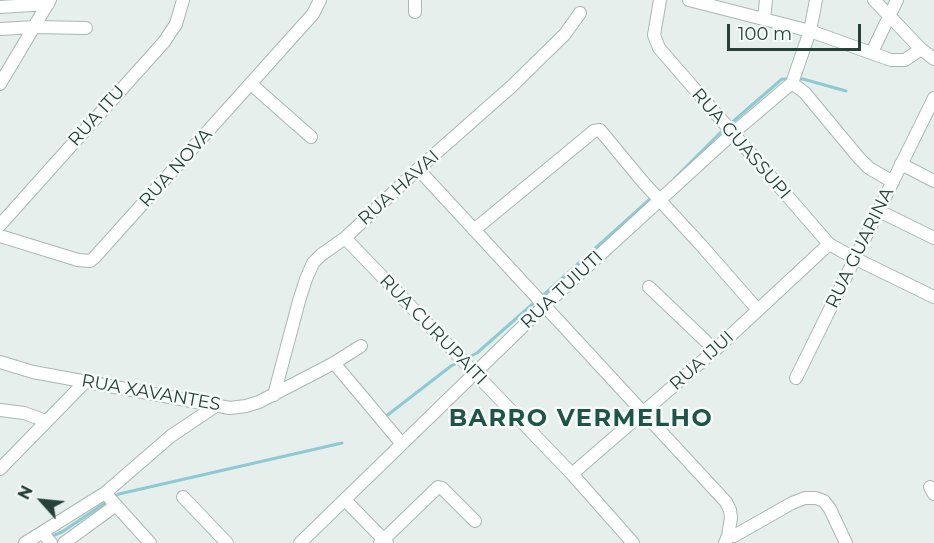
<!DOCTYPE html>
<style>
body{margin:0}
#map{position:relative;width:934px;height:543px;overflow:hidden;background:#e6efeb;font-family:Montserrat,sans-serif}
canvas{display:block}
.north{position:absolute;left:12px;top:471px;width:60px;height:60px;-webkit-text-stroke:4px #f7fbf9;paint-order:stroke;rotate:297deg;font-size:16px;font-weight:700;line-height:24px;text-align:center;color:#24423a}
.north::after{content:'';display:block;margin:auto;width:21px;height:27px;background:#24423a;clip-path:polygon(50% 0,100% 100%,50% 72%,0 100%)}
.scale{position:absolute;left:727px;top:24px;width:134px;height:27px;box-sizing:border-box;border:3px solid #24423a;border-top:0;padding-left:8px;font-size:18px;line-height:21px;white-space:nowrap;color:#24423a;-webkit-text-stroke:4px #f7fbf9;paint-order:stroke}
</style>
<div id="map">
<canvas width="934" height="543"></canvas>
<div class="north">N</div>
<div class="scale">100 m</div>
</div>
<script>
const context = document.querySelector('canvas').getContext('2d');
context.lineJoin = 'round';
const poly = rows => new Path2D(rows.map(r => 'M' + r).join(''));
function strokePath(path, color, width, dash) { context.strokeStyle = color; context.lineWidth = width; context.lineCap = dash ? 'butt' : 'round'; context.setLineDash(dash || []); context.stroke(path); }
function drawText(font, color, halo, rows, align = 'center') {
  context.font = font + ' Montserrat,sans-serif'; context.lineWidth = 5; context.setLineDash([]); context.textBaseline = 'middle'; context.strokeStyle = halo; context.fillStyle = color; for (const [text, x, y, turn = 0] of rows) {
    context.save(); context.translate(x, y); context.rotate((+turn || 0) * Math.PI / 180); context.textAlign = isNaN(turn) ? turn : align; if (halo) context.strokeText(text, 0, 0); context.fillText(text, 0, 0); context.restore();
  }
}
const stream = poly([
 [796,79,803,79,846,91],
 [729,125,782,79,789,79],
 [675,178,724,129],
 [541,297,652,197],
 [465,359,477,353,536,301],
 [385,417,451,366,459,362],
 [113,497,119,494,342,443],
 [50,537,62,532,108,501]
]);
const minor = poly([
 [660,0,654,35,659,48,829,244,856,259,934,297],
 [689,0,810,31,891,60,905,60,921,49],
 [874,0,921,49,934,59],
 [0,7,48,4],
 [415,12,415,0],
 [764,19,766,0],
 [0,29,35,27,86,28],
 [872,52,897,0],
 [792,83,805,93,859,158,869,168,893,182],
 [0,84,50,0],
 [251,84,311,137],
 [901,164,934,181],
 [418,169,726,502,730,510,731,518,728,536,725,543],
 [879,211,934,238],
 [0,225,164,42,176,24,183,0],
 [474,230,594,131,600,130,643,182,701,245,758,310],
 [0,236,78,260,90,261,94,258,313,14,320,0],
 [345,238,572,474,633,543],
 [649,287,715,350],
 [0,362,33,372,230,408,246,406,259,402,334,363,361,346],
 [334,363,402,444],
 [796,378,934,98],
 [274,395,299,301,306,279,313,263,321,255,345,238,418,169,512,86,565,34,580,13],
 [0,410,24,413,46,421],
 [0,469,86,381],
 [572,474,715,350,829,244],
 [930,487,934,494],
 [105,493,150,543],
 [183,497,227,543],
 [345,500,387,543],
 [43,533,51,543],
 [728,536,734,536,792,503,805,498,816,498,824,501,830,509,846,543],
 [25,543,105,493,171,436,217,405],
 [64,543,116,505],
 [300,543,544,306,733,133,792,83,810,31,816,0],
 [380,543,438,487,442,488,475,521]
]);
const streetNames = [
 ["RUA ITU",97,116,-48],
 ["RUA GUASSUPI",741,144,49],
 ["RUA NOVA",176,168,-48],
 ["RUA HAVAI",399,188,-42],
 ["RUA GUARINA",860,248,-64],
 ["RUA TUIUTI",562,290,-43],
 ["RUA CURUPAITI",433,330,46],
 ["RUA IJUI",702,361,-42],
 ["RUA XAVANTES",151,393,10]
];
const districtNames = [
 ["BARRO VERMELHO",581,419]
];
strokePath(stream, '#8ec9d4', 3);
strokePath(minor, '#a8b8b2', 14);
strokePath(minor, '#fff', 12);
drawText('18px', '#24423a', '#f7fbf9', streetNames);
context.letterSpacing = '1.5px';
drawText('bold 24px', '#1f5548', '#f7fbf9', districtNames);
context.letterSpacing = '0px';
</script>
